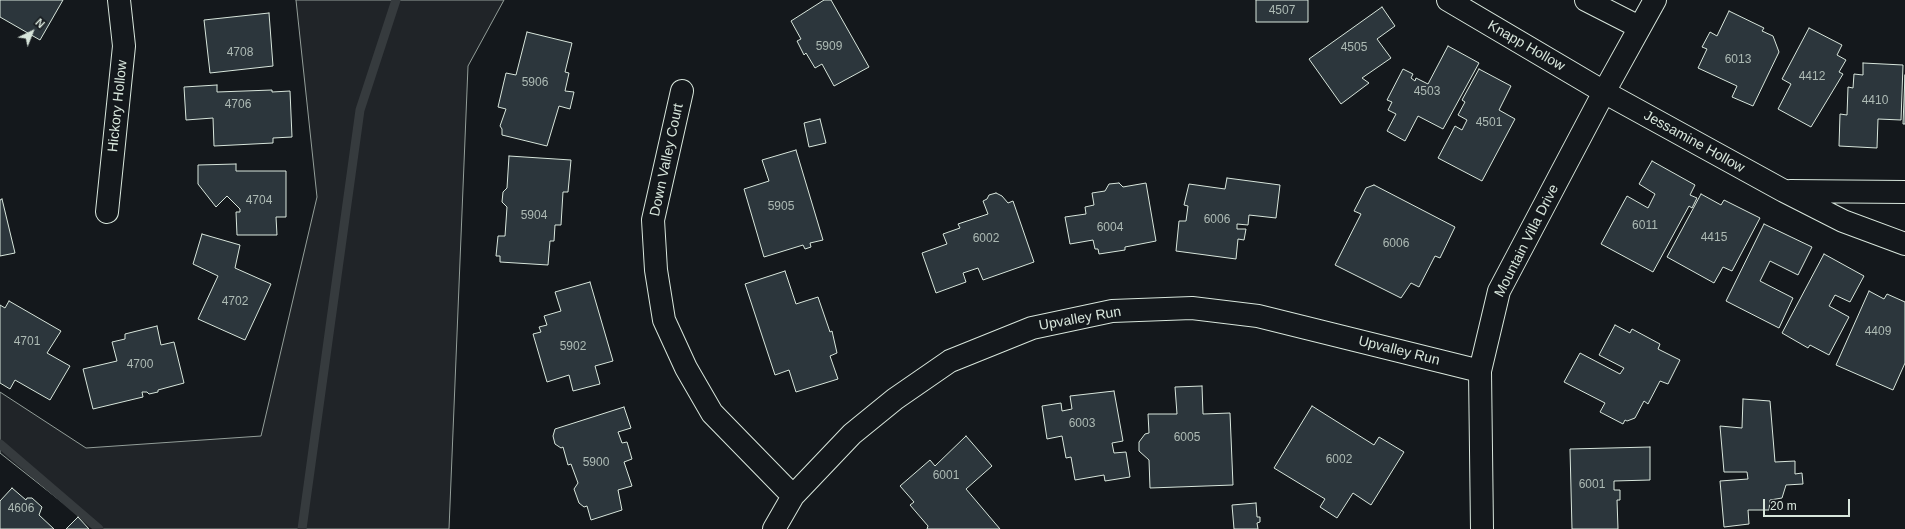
<!DOCTYPE html>
<style>
body{margin:0}
#map{position:relative;width:1905px;height:529px;overflow:hidden;background:#14181c;font-family:Helvetica,sans-serif}
canvas{display:block}
.north{position:absolute;left:12px;top:12px;width:40px;height:40px;-webkit-text-stroke:3px #14181c;paint-order:stroke;rotate:43deg;font-size:11px;font-weight:700;line-height:16px;text-align:center;color:#d8e6dc}
.north::after{content:'';display:block;margin:auto;width:14px;height:18px;background:#d8e6dc;clip-path:polygon(50% 0,100% 100%,50% 72%,0 100%)}
.scale{position:absolute;left:1763px;top:499px;width:87px;height:18px;box-sizing:border-box;border:2px solid #d8e6dc;border-top:0;padding-left:5px;font-size:12px;line-height:14px;white-space:nowrap;color:#d8e6dc;-webkit-text-stroke:3px #14181c;paint-order:stroke}
</style>
<div id="map">
<canvas width="1905" height="529"></canvas>
<div class="north">N</div>
<div class="scale">20 m</div>
</div>
<script>
const context = document.querySelector('canvas').getContext('2d');
context.lineJoin = 'round';
function fill(path, color) { context.fillStyle = color; context.fill(path, 'evenodd'); }
const poly = rows => new Path2D(rows.map(r => 'M' + r).join(''));
function strokePath(path, color, width, dash) { context.strokeStyle = color; context.lineWidth = width; context.lineCap = dash ? 'butt' : 'round'; context.setLineDash(dash || []); context.stroke(path); }
function drawText(font, color, halo, rows, align = 'center') {
  context.font = font + ' Helvetica,sans-serif'; context.lineWidth = 3; context.setLineDash([]); context.textBaseline = 'middle'; context.strokeStyle = halo; context.fillStyle = color; for (const [text, x, y, turn = 0] of rows) {
    context.save(); context.translate(x, y); context.rotate((+turn || 0) * Math.PI / 180); context.textAlign = isNaN(turn) ? turn : align; if (halo) context.strokeText(text, 0, 0); context.fillText(text, 0, 0); context.restore();
  }
}
const green = poly([
 [296,0,504,0,468,66,449,529,96,529,0,453,0,392,86,448,261,436,317,197,296,0]
]);
const stream = poly([
 [0,444,99,529],
 [302,529,360,110,396,0]
]);
const building = poly([
 [0,0,63,0,40,40,0,17,0,0],
 [824,0,831,0,869,67,834,86,822,64,815,68,806,53,804,55,797,41,801,39,791,21,824,0],
 [1256,0,1308,0,1308,22,1256,22,1256,0],
 [1382,7,1395,26,1377,39,1391,58,1362,78,1369,83,1341,104,1309,59,1382,7],
 [1729,11,1764,28,1762,31,1773,36,1779,52,1753,106,1732,97,1737,86,1698,68,1707,49,1702,47,1710,32,1717,36,1729,11],
 [269,13,273,66,210,73,204,20,269,13],
 [1809,28,1842,45,1837,55,1846,60,1839,72,1843,74,1811,127,1778,109,1791,84,1782,79,1809,28],
 [527,32,572,43,565,72,569,73,565,91,574,92,570,109,559,106,547,146,502,135,502,129,500,126,506,109,498,107,506,73,516,75,527,32],
 [1448,46,1479,63,1443,129,1418,116,1405,141,1387,131,1396,114,1388,110,1392,102,1387,100,1403,69,1413,74,1411,78,1415,81,1416,78,1428,84,1448,46],
 [1863,63,1903,65,1901,120,1878,119,1877,148,1839,146,1840,114,1847,115,1848,87,1853,88,1854,74,1863,75,1863,63],
 [1479,69,1511,86,1499,110,1515,119,1482,181,1438,158,1455,126,1462,130,1467,120,1458,115,1465,102,1462,100,1479,69],
 [1905,75,1905,124,1903,124,1905,75],
 [217,85,217,92,272,90,272,92,290,91,292,137,273,138,273,143,214,146,213,118,186,120,184,87,217,85],
 [820,119,826,143,809,147,804,123,820,119],
 [796,150,823,240,810,243,811,247,805,249,803,245,764,257,744,189,769,181,762,160,796,150],
 [509,156,571,160,568,192,563,192,561,225,555,225,554,241,550,241,548,265,500,262,500,256,496,256,498,236,505,236,507,207,502,202,503,192,507,188,509,156],
 [1652,161,1695,185,1690,195,1697,198,1692,208,1689,206,1653,272,1601,244,1627,196,1648,208,1655,194,1639,184,1652,161],
 [236,164,236,171,286,171,286,217,276,217,277,235,237,235,236,212,240,212,240,209,227,196,216,207,198,184,198,165,236,164],
 [1227,178,1280,185,1276,218,1249,215,1248,225,1237,224,1237,229,1246,229,1244,240,1238,239,1236,259,1176,251,1179,221,1186,221,1188,206,1184,205,1189,184,1225,189,1227,178],
 [1119,183,1123,187,1146,183,1156,241,1125,247,1125,250,1099,254,1098,249,1095,249,1093,240,1070,244,1065,217,1086,214,1085,207,1094,205,1092,193,1105,191,1109,184,1119,183],
 [1374,185,1455,227,1440,258,1435,256,1419,287,1411,283,1401,298,1335,265,1361,214,1354,211,1366,188,1374,185],
 [996,193,1002,196,1008,203,1013,201,1034,262,983,280,978,268,963,273,966,282,936,293,922,253,947,244,943,234,960,228,958,224,988,214,983,201,987,199,989,195,996,193],
 [1701,194,1721,205,1724,200,1760,218,1732,271,1723,267,1714,283,1667,257,1701,194],
 [2,199,15,253,0,256,0,200,2,199],
 [1764,224,1812,247,1798,275,1770,261,1760,281,1793,298,1779,328,1726,301,1764,224],
 [202,234,240,245,235,268,271,284,245,340,198,319,218,276,193,264,202,234],
 [1824,254,1864,276,1850,302,1835,295,1829,306,1849,317,1829,355,1810,345,1808,348,1782,333,1824,254],
 [785,271,796,304,818,297,830,332,832,331,837,353,830,356,838,379,796,392,789,370,775,375,745,284,785,271],
 [590,282,613,361,595,366,600,384,573,391,569,375,547,382,533,334,541,332,539,327,547,325,544,316,561,311,555,292,590,282],
 [1869,291,1884,299,1887,294,1905,302,1905,363,1893,390,1836,365,1869,291],
 [9,301,61,331,47,353,70,366,50,400,15,380,10,389,0,383,0,305,5,308,9,301],
 [1615,325,1630,333,1632,329,1660,344,1658,349,1680,360,1668,384,1660,381,1648,404,1644,401,1635,418,1627,421,1625,420,1623,424,1600,412,1605,403,1564,382,1580,353,1620,374,1624,368,1599,355,1615,325],
 [157,326,161,345,174,342,184,383,158,390,158,392,149,394,147,392,142,392,143,397,93,409,83,369,117,361,112,342,125,339,125,334,157,326],
 [1202,386,1203,414,1230,413,1233,485,1150,488,1149,460,1139,451,1139,442,1145,434,1149,433,1148,414,1177,414,1175,387,1202,386],
 [1114,391,1123,441,1112,443,1114,453,1126,452,1130,477,1105,481,1104,475,1075,480,1071,457,1066,458,1062,436,1047,439,1042,406,1061,403,1062,411,1072,409,1070,396,1114,391],
 [1743,399,1770,401,1775,462,1795,461,1795,474,1802,473,1803,484,1786,485,1782,498,1770,500,1769,510,1748,510,1749,524,1724,527,1720,481,1748,479,1747,472,1724,472,1720,426,1742,428,1743,399],
 [1312,406,1374,445,1379,437,1404,452,1371,505,1353,493,1337,518,1320,507,1325,499,1274,468,1312,406],
 [624,407,631,428,618,432,622,443,627,442,632,459,624,462,632,486,618,490,622,510,591,520,587,506,584,507,579,503,574,489,578,483,571,464,568,465,563,447,561,448,555,444,553,436,555,429,624,407],
 [966,436,992,466,966,489,1000,529,927,529,928,526,910,505,914,502,900,486,930,460,935,466,966,436],
 [1650,447,1650,480,1614,481,1614,490,1620,490,1620,500,1617,500,1618,529,1572,529,1570,449,1650,447],
 [12,488,26,500,27,498,32,498,42,507,39,515,54,529,0,529,0,501,12,488],
 [1256,503,1257,517,1260,517,1260,522,1257,523,1258,529,1234,529,1232,505,1256,503],
 [78,517,89,529,66,529,78,517]
]);
const minor = poly([
 [1448,0,1604,92,1784,191,1843,221,1905,244],
 [1586,0,1639,27],
 [682,91,653,220,656,270,664,320,686,368,712,413,793,496],
 [1790,191,1905,192],
 [107,212,124,46,119,0],
 [774,529,793,496,852,434,895,399,950,361,1032,328,1112,311,1192,308,1258,316,1480,371],
 [1482,529,1480,371,1499,291,1604,92,1655,0]
]);
const numberNames = [
 ["4507",1282,11],
 ["5909",829,47],
 ["4505",1354,48],
 ["4708",240,53],
 ["6013",1738,60],
 ["4412",1812,77],
 ["5906",535,83],
 ["4503",1427,92],
 ["4410",1875,101],
 ["4706",238,105],
 ["4501",1489,123],
 ["4704",259,201],
 ["5905",781,207],
 ["5904",534,216],
 ["6006",1217,220],
 ["6011",1645,226],
 ["6004",1110,228],
 ["4415",1714,238],
 ["6002",986,239],
 ["6006",1396,244],
 ["4702",235,302],
 ["4409",1878,332],
 ["4701",27,342],
 ["5902",573,347],
 ["4700",140,365],
 ["6003",1082,424],
 ["6005",1187,438],
 ["6002",1339,460],
 ["5900",596,463],
 ["6001",946,476],
 ["6001",1592,485],
 ["4606",21,509]
];
const streetNames = [
 ["Knapp Hollow",1526,46,30],
 ["Hickory Hollow",118,106,-84],
 ["Jessamine Hollow",1694,142,29],
 ["Down Valley Court",667,160,-78],
 ["Mountain Villa Drive",1527,241,-63],
 ["Upvalley Run",1080,319,-10],
 ["Upvalley Run",1399,351,14]
];
fill(green, '#202428');
strokePath(green, '#939e99', 1);
strokePath(stream, '#363b3e', 9);
fill(building, '#2c363c');
strokePath(building, '#d8e6dc', 1);
strokePath(minor, '#d8e6dc', 24);
strokePath(minor, '#14181c', 22);
drawText('12px', '#adbab4', null, numberNames);
drawText('14px', '#d8e6dc', '#14181c', streetNames);
</script>
